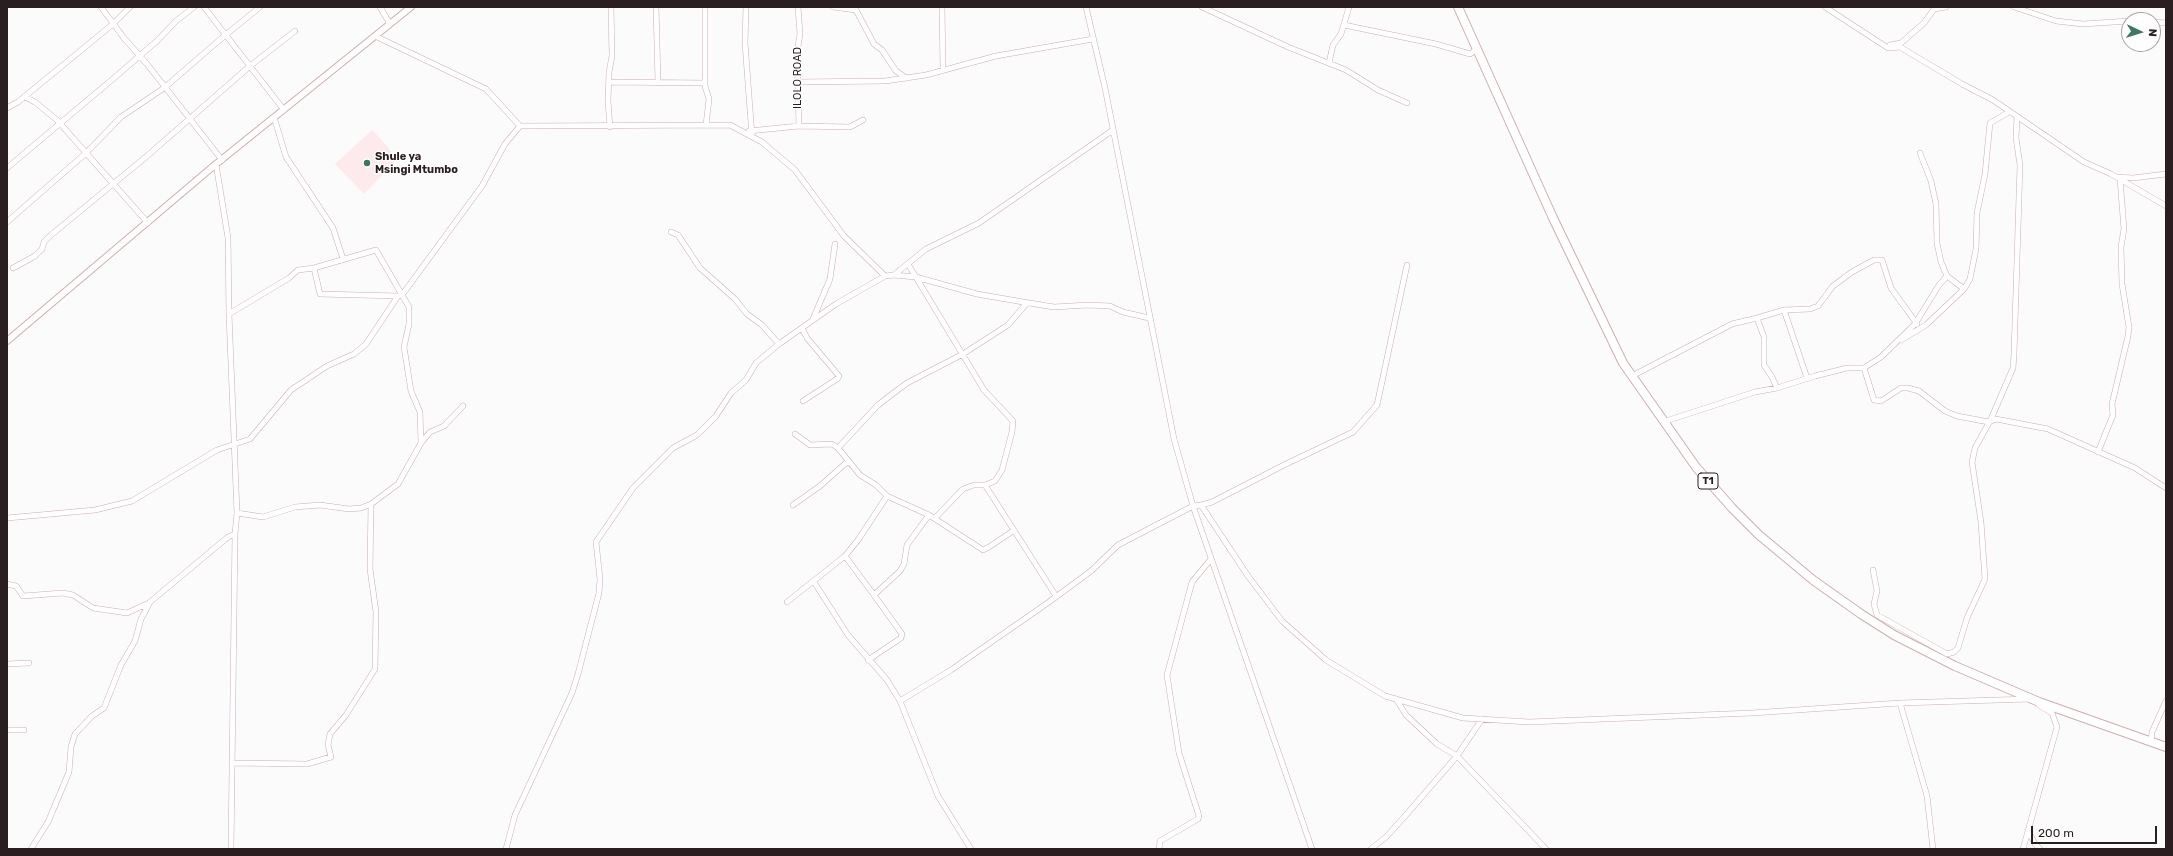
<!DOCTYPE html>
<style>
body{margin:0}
#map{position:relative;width:2173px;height:856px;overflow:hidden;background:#fbfbfb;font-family:Rubik,sans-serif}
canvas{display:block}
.frame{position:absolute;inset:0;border:8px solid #2b1e20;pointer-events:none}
.north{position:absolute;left:2121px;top:12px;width:40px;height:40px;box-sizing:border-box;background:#fff;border:1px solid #aaa5a6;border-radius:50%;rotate:94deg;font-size:11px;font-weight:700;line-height:16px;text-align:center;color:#2b1e20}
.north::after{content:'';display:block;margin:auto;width:14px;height:18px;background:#3c7864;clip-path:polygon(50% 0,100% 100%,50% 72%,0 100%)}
.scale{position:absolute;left:2031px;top:826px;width:126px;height:18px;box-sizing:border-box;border:2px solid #2b1e20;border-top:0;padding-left:5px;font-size:12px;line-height:14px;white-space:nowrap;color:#2b1e20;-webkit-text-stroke:3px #fff;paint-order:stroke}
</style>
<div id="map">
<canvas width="2173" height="856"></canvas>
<div class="frame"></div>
<div class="north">N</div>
<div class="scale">200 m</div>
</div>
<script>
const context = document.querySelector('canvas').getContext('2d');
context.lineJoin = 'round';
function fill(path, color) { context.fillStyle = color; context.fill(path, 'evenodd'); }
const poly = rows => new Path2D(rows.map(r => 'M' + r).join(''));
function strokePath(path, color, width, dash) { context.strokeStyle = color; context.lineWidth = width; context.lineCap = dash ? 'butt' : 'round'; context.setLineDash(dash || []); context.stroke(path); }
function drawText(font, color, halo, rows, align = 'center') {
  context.font = font + ' Rubik,sans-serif'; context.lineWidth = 3; context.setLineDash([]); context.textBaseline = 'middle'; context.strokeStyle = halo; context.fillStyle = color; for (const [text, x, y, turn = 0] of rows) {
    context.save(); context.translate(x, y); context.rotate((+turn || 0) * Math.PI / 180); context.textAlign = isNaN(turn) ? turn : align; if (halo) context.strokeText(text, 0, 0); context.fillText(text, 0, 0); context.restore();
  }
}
const built = poly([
 [372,130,387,146,397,160,364,194,335,164]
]);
const minor = poly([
 [101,7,124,38,147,64,222,160],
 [204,7,284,110],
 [380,7,390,24],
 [656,7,658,82],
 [705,7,705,86,709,99,706,125],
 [746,7,745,43,752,136],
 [798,7,800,34,797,53,799,126],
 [833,7,856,10,874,44,882,50,896,71,906,78],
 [942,7,943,70],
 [1086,7,1105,88,1174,439,1193,506,1201,505,1248,576,1282,621,1326,660,1385,696,1463,718,1529,722,1752,713,1900,703,2030,699],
 [1202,7,1288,47,1346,70,1378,90,1407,103],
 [1825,7,1888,48,1900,47,1962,84,1993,100,2084,162,2111,174,2166,206],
 [2014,7,2056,21,2083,24,2129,21],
 [2153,22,2166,23],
 [1344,25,1436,44,1470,54,1477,49],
 [375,36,486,89,520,126,730,125,762,142,795,170,844,236,885,276,894,275,926,249,979,223,1113,130],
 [1890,45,1901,43,1924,23,1934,9,1946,7],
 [1329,63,1333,45,1341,34,1349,7],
 [610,82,705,83],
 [798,82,885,81,926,75,996,56,1093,39],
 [25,97,35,102,57,120,148,223],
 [7,108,18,102,113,24,130,7],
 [274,117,286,157,333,228,343,259],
 [610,127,608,101,609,72,612,56,611,7],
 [749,131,799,126,850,127,863,120],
 [1920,153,1931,181,1936,204,1937,243,1941,262,1947,276,1964,289],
 [216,164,228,238,229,314,237,513,235,534,231,849],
 [7,168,114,78,158,40,176,21,194,7],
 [2117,177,2133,178,2166,174],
 [7,222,86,153,121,117,164,88,223,37,260,7],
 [671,232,678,235,700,268,735,299,747,314,762,325,779,344],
 [908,264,984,390,1013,421,1012,432,1002,470,995,481,985,485,1056,596],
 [13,268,35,256,42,249,44,242,51,235,147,156,250,66,295,31],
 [314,268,320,294,398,296],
 [894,275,916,277,977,294,1023,302,1054,307,1088,305,1110,306,1123,312,1149,318],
 [1784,310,1807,378],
 [229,314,289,278,298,270,314,268,376,250,409,307,409,324,404,347,411,391,420,412,421,443],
 [1757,318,1784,310,1810,309,1818,306,1833,286,1852,272,1874,260,1882,260,1891,288,1917,324],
 [813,319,830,279,835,244],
 [802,328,807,338,839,376,837,379,803,401],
 [1901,340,1926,325,1964,289,1970,279,1976,249,1977,213,1985,174,1990,123,2009,112],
 [1864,368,1874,400,1881,401,1901,388,1908,388,1919,391,1945,411,1957,416,1989,422,1996,419,2048,429,2135,468,2166,488],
 [1632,376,1732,324,1757,318,1764,337,1764,365,1772,377,1777,388],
 [1663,422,1755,392,1777,388,1815,376,1847,368,1864,368,1881,357,1915,324,1939,285,1947,276],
 [838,448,878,405,891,395,907,383,963,354,1008,325,1027,303],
 [2098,452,2113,415,2112,404,2128,336,2129,327,2122,284,2121,247,2124,229,2120,179],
 [887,496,929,515,983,550,989,547,1013,531],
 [793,505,820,486,847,462],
 [1201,505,1212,502,1284,465,1353,432,1377,405,1407,265],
 [237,513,263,517,295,507,320,505,349,509,361,508,371,504,398,484,421,443,430,432,444,426,463,406],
 [7,518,95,510,132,501,217,450,250,439,291,390,327,366,354,354,366,344,398,296,402,295,482,186,505,144,520,126],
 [935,518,963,489,974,485,985,485],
 [845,556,874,595],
 [1873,570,1877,591,1874,604,1877,615,1947,654,1954,652,1958,648,1967,618,1985,579,1981,522,1972,462,1975,448,1991,419,2013,368,2014,354,2020,165,2016,138,2017,117],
 [814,582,848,635,887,680,900,701,938,796,971,849],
 [7,584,16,586,23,596,63,593,73,595,93,608,127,613,149,603],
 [787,602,845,556,858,540,887,496,876,485,860,475,838,448,832,444,810,445,795,434],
 [868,660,901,638,902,634,874,595,900,571,904,564,907,545,929,515],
 [7,664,29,663],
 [1396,699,1406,715,1437,744,1457,756,1546,849],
 [900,701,951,670,1049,602,1091,571,1118,545,1193,506,1312,849],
 [1900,703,1927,796,1933,849],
 [7,730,24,730],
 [2151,742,2152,732,2166,701],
 [232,763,307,764,331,757,328,745,330,734,346,715,375,669,376,612,370,569,371,504],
 [2029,832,2035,844,2040,849],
 [31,849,48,822,69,772,71,747,75,734,92,716,104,708,121,665,135,641,141,619,150,602,228,537,235,534],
 [506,849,515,815,572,693,578,674,599,593,600,579,596,542,633,488,673,448,697,435,716,416,731,393,746,380,756,363,779,344,836,304,885,276],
 [1159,849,1160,841,1198,819,1199,816,1179,753,1167,675,1192,582,1211,559],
 [1371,849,1386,837,1406,815,1457,756,1482,719],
 [2023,849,2057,727,2052,713,2039,705]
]);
const tertiary = poly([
 [7,341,216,164,411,7]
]);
const trunk = poly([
 [1458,7,1553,218,1623,363,1696,467,1732,508,1759,535,1813,580,1861,614,1894,635,1955,666,2039,702,2166,747]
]);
const markers = [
 [367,163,4,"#3c7864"]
];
const shields = [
 [1708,481,20]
];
const shieldNames = [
 ["T1",1708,481]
];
const streetNames = [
 ["ILOLO ROAD",798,78,-90]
];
const poiNames = [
 ["Shule ya",375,157],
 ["Msingi Mtumbo",375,170]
];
fill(built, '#fceaec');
strokePath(minor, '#cfadb0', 6);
strokePath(tertiary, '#cfadb0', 8);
strokePath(trunk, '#cfadb0', 10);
strokePath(minor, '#fff', 5);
strokePath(tertiary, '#fff', 6);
strokePath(trunk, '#fff', 8);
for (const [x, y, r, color] of markers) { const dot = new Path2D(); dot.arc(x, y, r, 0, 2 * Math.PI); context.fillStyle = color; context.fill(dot); strokePath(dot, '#fff', 1.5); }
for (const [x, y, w] of shields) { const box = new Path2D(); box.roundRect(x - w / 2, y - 8, w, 16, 3); context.fillStyle = '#fff'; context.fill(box); strokePath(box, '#2b1e20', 1); }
drawText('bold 10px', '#2b1e20', null, shieldNames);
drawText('11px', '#2b1e20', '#fff', streetNames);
drawText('bold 11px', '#2b1e20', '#fff', poiNames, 'left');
</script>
